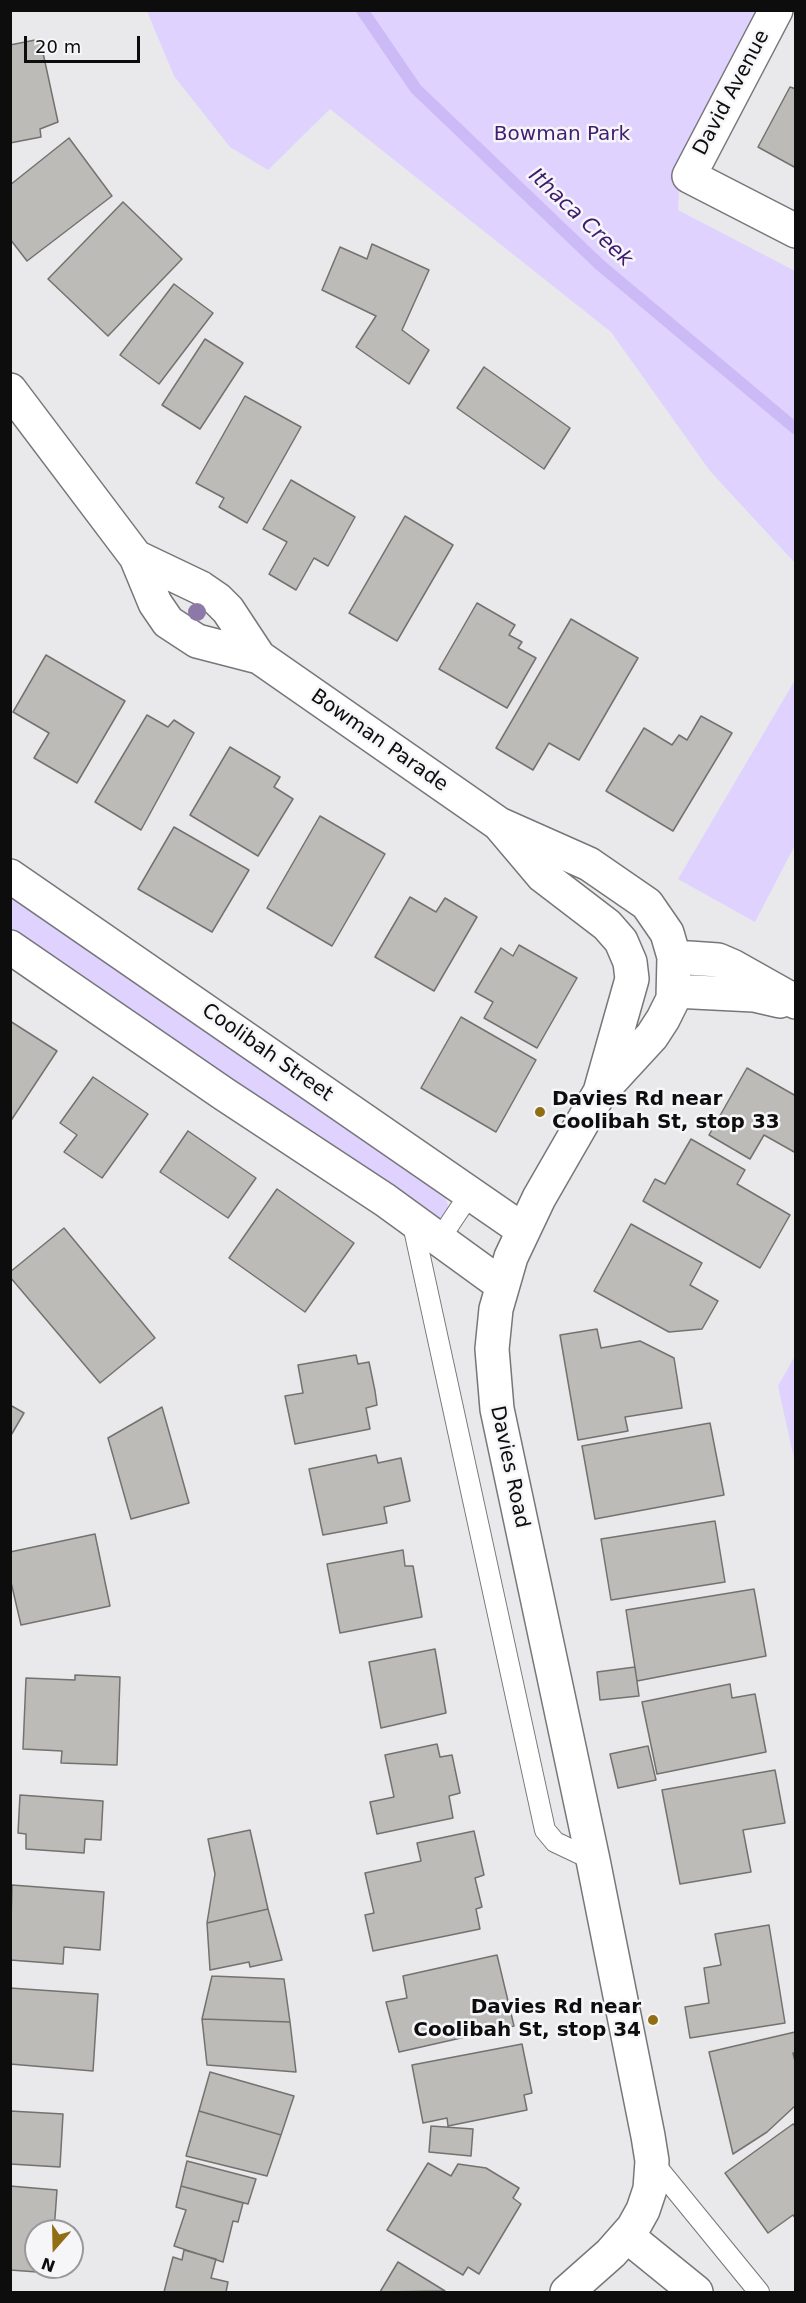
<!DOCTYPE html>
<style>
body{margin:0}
#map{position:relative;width:806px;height:2303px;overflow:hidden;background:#e9e8eb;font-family:"DejaVu Sans",sans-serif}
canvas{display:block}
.frame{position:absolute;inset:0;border:12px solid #0d0d0e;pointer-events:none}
.north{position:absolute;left:24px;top:2219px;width:60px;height:60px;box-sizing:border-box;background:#f6f6f9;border:2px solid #99999b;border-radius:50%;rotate:200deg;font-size:16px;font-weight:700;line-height:24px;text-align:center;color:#0d0d0e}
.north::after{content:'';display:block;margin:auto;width:21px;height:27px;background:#916e14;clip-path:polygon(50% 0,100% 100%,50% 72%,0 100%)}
.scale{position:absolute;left:24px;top:36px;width:116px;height:27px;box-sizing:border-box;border:3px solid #0d0d0e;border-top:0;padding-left:8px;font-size:18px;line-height:21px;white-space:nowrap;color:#0d0d0e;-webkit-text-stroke:4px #f6f6f9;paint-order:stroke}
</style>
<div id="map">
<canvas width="806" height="2303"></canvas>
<div class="frame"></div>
<div class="north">N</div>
<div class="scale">20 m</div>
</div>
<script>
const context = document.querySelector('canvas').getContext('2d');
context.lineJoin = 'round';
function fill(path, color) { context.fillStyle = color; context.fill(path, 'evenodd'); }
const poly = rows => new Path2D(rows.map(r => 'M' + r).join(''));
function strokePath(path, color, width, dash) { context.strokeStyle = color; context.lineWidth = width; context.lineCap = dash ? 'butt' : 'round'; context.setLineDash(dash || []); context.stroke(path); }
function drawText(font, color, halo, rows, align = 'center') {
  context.font = font + ' "DejaVu Sans",sans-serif'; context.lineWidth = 5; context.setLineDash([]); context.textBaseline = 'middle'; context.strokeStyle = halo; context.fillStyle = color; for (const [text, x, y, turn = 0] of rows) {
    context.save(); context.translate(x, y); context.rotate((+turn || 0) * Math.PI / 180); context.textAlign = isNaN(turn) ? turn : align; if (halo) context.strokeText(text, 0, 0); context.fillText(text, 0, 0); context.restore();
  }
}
const green = poly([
 [147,11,765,11,680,172,678,210,795,271,795,563,710,471,611,332,330,109,268,170,230,147,174,76],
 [795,680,795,845,755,922,678,879],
 [10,895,445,1197,449,1208,442,1219,435,1220,11,928],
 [795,1356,796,1356,795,1463,778,1386]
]);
const stream = poly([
 [362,10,416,89,600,265,796,429]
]);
const building = poly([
 [40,39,58,122,40,129,41,137,10,143,10,45,40,39],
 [790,87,796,89,796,168,758,147,790,87],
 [69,138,112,196,27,261,10,239,10,185,69,138],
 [123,202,182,259,108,336,48,279,123,202],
 [372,244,429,270,402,330,429,350,409,384,356,347,376,316,322,290,340,247,367,259,372,244],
 [174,284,213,313,159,384,120,355,174,284],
 [205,339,243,363,200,429,162,405,205,339],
 [484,367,570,428,544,469,457,408,484,367],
 [245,396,301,427,247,523,219,507,224,498,196,483,245,396],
 [291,480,355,517,328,566,314,558,296,590,269,574,287,542,263,529,291,480],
 [405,516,453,545,397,641,349,613,405,516],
 [477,603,515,625,509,635,522,642,518,648,536,658,507,708,439,669,477,603],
 [571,619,638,658,579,760,549,743,533,770,496,748,571,619],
 [46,655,125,701,77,783,34,758,49,733,13,712,46,655],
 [147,715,168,727,174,720,194,733,141,830,95,802,147,715],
 [701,716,732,733,673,831,606,791,644,728,672,745,679,735,687,740,701,716],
 [230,747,280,777,274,787,293,799,258,856,190,815,230,747],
 [320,816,385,854,332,946,267,908,320,816],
 [174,827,249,870,212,932,138,889,174,827],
 [410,897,436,912,445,898,477,917,434,991,375,957,410,897],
 [519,945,577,978,537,1048,484,1018,493,1002,475,992,501,948,513,956,519,945],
 [461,1017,536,1060,496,1132,421,1088,461,1017],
 [10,1021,57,1051,10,1122,10,1021],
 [747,1068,796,1096,796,1153,764,1135,750,1159,709,1135,747,1068],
 [93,1077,148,1114,102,1178,64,1152,77,1135,60,1123,93,1077],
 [188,1131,256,1178,228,1218,160,1172,188,1131],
 [691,1139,745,1170,737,1184,790,1215,760,1268,643,1201,655,1179,665,1184,691,1139],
 [277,1189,354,1243,305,1312,229,1258,277,1189],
 [631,1224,702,1263,690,1285,718,1301,702,1329,669,1332,594,1291,631,1224],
 [64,1228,155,1338,100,1383,10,1277,10,1272,64,1228],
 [597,1329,601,1348,640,1341,674,1358,682,1408,625,1417,628,1431,578,1440,560,1335,597,1329],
 [356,1355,358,1364,369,1362,375,1391,377,1405,366,1408,370,1429,295,1444,285,1396,303,1393,298,1365,356,1355],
 [10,1405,24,1413,10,1437,10,1405],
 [162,1407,189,1503,131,1519,108,1438,162,1407],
 [710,1423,724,1495,595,1519,582,1446,710,1423],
 [376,1455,378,1463,401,1458,410,1501,384,1507,387,1523,323,1535,309,1469,376,1455],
 [715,1521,725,1582,611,1600,601,1539,715,1521],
 [95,1534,110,1606,21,1625,10,1578,10,1552,95,1534],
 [403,1550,405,1566,413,1566,422,1617,340,1633,327,1564,403,1550],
 [754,1589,766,1656,637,1681,626,1610,754,1589],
 [435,1649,446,1713,381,1728,369,1662,435,1649],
 [635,1667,639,1696,600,1700,597,1672,635,1667],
 [75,1675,120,1677,117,1765,61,1763,62,1751,23,1749,26,1678,75,1680,75,1675],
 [730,1684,732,1698,755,1694,766,1752,657,1774,642,1702,730,1684],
 [437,1744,440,1757,452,1755,460,1793,449,1796,453,1818,377,1834,370,1802,394,1797,385,1755,437,1744],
 [648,1746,656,1780,618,1788,610,1754,648,1746],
 [775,1770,785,1823,743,1830,751,1872,680,1884,662,1790,775,1770],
 [20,1795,103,1801,101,1840,85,1839,84,1853,26,1849,26,1834,18,1833,20,1795],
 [250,1830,268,1909,207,1923,215,1874,208,1839,250,1830],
 [474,1831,484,1875,475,1878,482,1907,476,1909,480,1929,373,1951,365,1915,374,1913,365,1873,421,1861,417,1843,474,1831],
 [12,1885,104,1892,100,1950,64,1947,63,1964,10,1960,12,1885],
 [268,1909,282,1960,250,1967,249,1962,210,1970,207,1923,268,1909],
 [769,1925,785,2023,690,2038,685,2007,709,2003,704,1968,721,1965,715,1934,769,1925],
 [497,1955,514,2026,399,2052,386,2002,407,1998,403,1976,497,1955],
 [212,1976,284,1979,290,2022,202,2019,212,1976],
 [10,1988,98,1994,93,2071,10,2064,10,1988],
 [202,2019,290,2022,296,2072,207,2065,202,2019],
 [795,2032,796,2053,793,2053,796,2065,796,2105,767,2132,733,2154,709,2052,795,2032],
 [522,2044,532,2093,524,2095,527,2110,448,2126,447,2118,423,2123,412,2065,522,2044],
 [210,2072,294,2096,281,2135,199,2111,210,2072],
 [10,2111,63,2114,60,2167,10,2164,10,2111],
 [199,2111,281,2135,267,2176,186,2156,199,2111],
 [793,2124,796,2127,796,2219,793,2215,768,2233,725,2173,793,2124],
 [431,2126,473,2129,471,2156,429,2152,431,2126],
 [187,2161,256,2179,248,2204,181,2186,187,2161],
 [428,2163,451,2176,458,2164,486,2168,519,2188,513,2198,521,2204,479,2274,468,2267,463,2275,387,2230,428,2163],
 [10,2186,57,2190,54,2231,36,2231,36,2267,52,2267,51,2273,10,2270,10,2186],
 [181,2186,243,2203,238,2222,233,2221,223,2262,174,2246,186,2210,176,2207,181,2186],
 [184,2250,216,2259,211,2278,228,2282,226,2292,164,2292,173,2257,182,2260,184,2250],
 [398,2262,445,2291,380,2292,398,2262]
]);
const service = poly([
 [412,1220,545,1830,555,1842,593,1860],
 [439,1240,469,1195],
 [652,2161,759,2292]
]);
const minor = poly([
 [776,10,689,176,796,231],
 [10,390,136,557,155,603,168,622,197,641,259,657],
 [136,557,201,588,217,599,228,610,259,657,499,824,589,864,647,904,667,933,674,957,673,999,663,1019,652,1036,605,1087],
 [499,824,543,876,607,925,621,941,630,962,632,979,600,1092,539,1198,511,1257,496,1309,492,1349,497,1409,593,1860,648,2136,652,2161,650,2189,643,2210,633,2228,611,2253,567,2292],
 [10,876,523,1230],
 [10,947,224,1094,385,1200,502,1285],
 [674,957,718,960,732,966,796,1002],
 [674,991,754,995,780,1001],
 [627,2236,696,2292]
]);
const trees = [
 [197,612]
];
const markers = [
 [540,1112,6,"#916e14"],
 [653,2020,6,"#916e14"]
];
const streetNames = [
 ["David Avenue",732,93,-62],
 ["Bowman Parade",379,741,35],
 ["Coolibah Street",267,1053,35],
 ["Davies Road",509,1467,78]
];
const parkNames = [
 ["Bowman Park",562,135]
];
const poiNames = [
 ["Davies Rd near",552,1100],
 ["Coolibah St, stop 33",552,1123],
 ["Davies Rd near",641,2008,"right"],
 ["Coolibah St, stop 34",641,2031,"right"]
];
const waterNames = [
 ["Ithaca Creek",580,218,43]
];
fill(green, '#dfd2fe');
strokePath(stream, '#ccbaf6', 12);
fill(building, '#bdbbb8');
strokePath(building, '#73726f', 1.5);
strokePath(service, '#777679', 22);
strokePath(minor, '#777679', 36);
strokePath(service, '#fff', 20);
strokePath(minor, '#fff', 33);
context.fillStyle = '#8d79a8';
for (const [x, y] of trees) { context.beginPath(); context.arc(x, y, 9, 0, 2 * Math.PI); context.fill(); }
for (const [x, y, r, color] of markers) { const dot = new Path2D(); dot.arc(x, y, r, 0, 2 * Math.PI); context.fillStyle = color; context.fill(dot); strokePath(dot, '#f6f6f9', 2); }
drawText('20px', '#0d0d0e', '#f6f6f9', streetNames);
drawText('20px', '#421e72', '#f6f6f9', parkNames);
drawText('bold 20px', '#0d0d0e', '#f6f6f9', poiNames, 'left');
drawText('italic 21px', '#3e196e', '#f6f6f9', waterNames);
</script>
